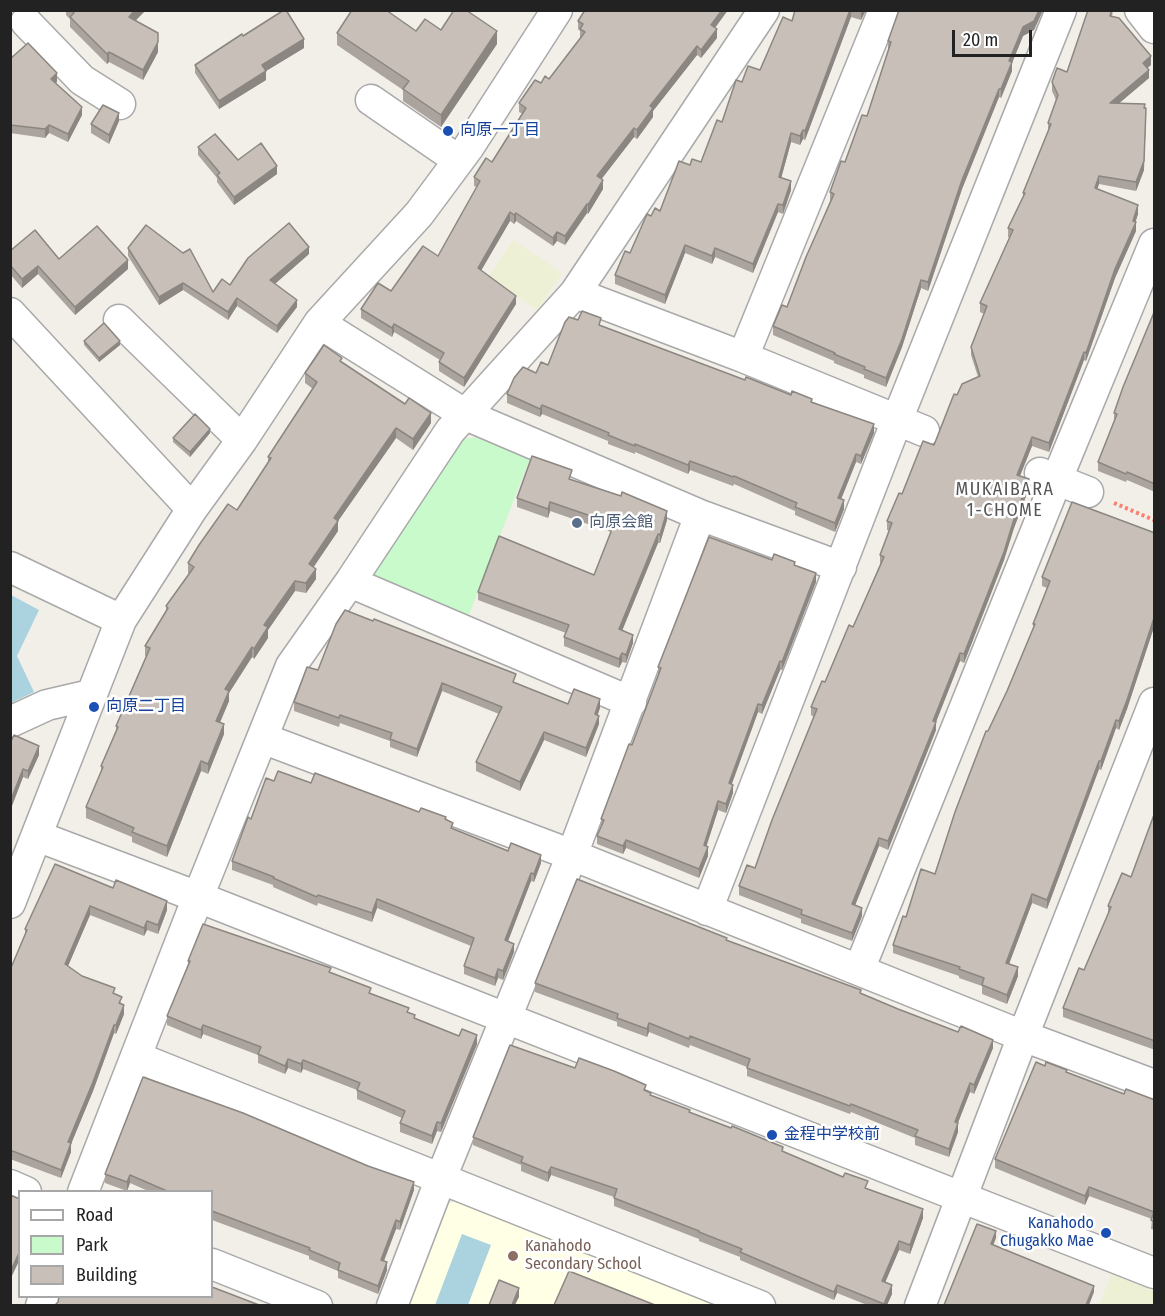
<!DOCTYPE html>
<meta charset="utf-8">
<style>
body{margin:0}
#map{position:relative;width:1165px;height:1316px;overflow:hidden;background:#f2efe9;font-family:"Fira Sans Condensed",sans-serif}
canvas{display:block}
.frame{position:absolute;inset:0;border:12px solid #222;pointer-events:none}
.legend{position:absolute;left:18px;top:1190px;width:195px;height:108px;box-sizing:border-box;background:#fff;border:2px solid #a7a7a7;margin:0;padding:8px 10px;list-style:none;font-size:18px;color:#222}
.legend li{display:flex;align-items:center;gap:12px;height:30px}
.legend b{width:30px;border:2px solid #a7a7a7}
.scale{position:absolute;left:952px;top:30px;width:80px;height:27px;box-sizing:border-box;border:3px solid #222;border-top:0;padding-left:8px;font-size:18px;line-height:21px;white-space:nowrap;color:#222;-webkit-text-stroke:4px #fff;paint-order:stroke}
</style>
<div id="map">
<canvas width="1165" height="1316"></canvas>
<div class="frame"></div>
<ul class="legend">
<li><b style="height:8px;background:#fff"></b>Road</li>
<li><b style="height:16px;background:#c8facc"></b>Park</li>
<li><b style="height:16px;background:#c7bfb8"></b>Building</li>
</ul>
<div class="scale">20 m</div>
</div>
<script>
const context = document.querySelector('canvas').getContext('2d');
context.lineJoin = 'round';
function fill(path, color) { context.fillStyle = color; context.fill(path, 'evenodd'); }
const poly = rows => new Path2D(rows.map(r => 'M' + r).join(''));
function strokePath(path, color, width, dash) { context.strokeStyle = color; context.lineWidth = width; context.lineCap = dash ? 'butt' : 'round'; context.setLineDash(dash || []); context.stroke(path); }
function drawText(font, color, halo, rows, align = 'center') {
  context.font = font + ' "Fira Sans Condensed","Noto Sans JP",sans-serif'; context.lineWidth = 5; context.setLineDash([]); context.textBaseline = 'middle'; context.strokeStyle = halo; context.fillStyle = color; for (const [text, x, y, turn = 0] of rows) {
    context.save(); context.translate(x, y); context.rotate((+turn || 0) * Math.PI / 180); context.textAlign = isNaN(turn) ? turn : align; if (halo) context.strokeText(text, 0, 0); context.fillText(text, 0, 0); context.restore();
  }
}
const education = poly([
 [460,1199,729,1306,403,1306,441,1207]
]);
const farmland = poly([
 [513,240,562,273,538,310,488,278],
 [1112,1273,1154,1291,1154,1305,1099,1305]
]);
const park = poly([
 [484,437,531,456,467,620,379,584,372,570,458,439]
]);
const water = poly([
 [11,595,39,610,17,656,34,692,11,703],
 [462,1234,491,1245,468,1305,435,1305]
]);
const path = poly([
 [1114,503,1154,520]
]);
const minor = poly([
 [1140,10,1154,28],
 [26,22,82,80,120,104],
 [371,100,458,160],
 [575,293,743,357,924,431],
 [10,313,192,509],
 [119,320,242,440],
 [319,323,466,415,700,515,841,567],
 [743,357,884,10],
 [1040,473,1088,492],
 [10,567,121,620],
 [350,582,631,702],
 [10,722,47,705,90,695],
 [262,738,572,855,1023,1036,1154,1085],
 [37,836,198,897,1154,1273],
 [10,903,121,620,192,509,242,440,319,323,419,214,468,148,557,10],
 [707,910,897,420,1061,10],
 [859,970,1057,479,1154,244],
 [136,1057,760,1306],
 [10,1185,26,1192],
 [83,1192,198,897,291,666,350,582,450,431,575,293,764,10],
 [212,1264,317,1306],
 [41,1306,44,1296],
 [392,1306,441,1178,572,855,700,515],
 [920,1306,1023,1036,1154,703]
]);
const wall = poly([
 [66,10,146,10,136,20,158,52,143,80,109,62,107,64,70,27,70,19,66,15],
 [585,10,728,10,715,28,717,38,701,58,697,55,653,111,653,117,637,139,634,137,601,179,603,189,588,214,587,213,565,245,557,241,553,246,516,221,514,224,510,221,481,270,516,304,464,387,439,371,439,362,440,360,394,332,392,337,361,318,361,309,391,291,438,256,477,187,474,186,474,177,492,162,523,114,519,112,519,103,541,83,549,79,580,38,580,31,578,29,578,21],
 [795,10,866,10,861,20,851,17,805,140,803,139,800,145,791,142,781,178,791,190,783,214,778,212,753,273,715,257,712,264,685,253,665,304,615,284,615,275,630,253,651,216,660,211,690,165,701,162,742,82,760,70,792,21],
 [899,10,1043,10,1034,30,1023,36,1012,63,1012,71,1001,98,999,97,962,189,928,291,921,288,902,347,886,387,864,378,864,375,834,363,834,361,773,335,773,326,787,307,830,201,830,192,867,116,889,50,888,49,888,41],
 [1113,10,1112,17,1151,65,1147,68,1149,78,1119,103,1144,170,1136,191,1099,184,1097,189,1138,214,1135,222,1136,231,1115,278,1086,361,1084,360,1049,452,1032,446,1020,476,1029,488,1014,528,1004,560,964,663,960,661,936,722,936,730,888,850,879,846,855,905,862,916,852,941,801,923,801,919,739,895,739,886,755,868,814,717,811,715,811,707,825,682,853,627,880,564,880,555,889,531,887,530,887,521,902,494,934,445,957,395,978,377,971,355,971,347,984,314,980,312,980,303,1010,238,1008,237,1008,228,1023,196,1023,193,1048,132,1048,123,1056,100,1052,91,1052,82,1067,72],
 [441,30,497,44,441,127,403,101,403,90,337,45,337,33],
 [243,36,304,48,266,71,266,80,219,109,195,73,195,65],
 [10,59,57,82,55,83,82,115,68,142,49,133,45,138,10,133],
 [119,121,109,144,91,133,91,124],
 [198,147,238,160,277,174,234,205,217,182,217,178,198,155],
 [128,248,213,292,230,285,309,254,275,284,297,307,277,333,237,306,228,320,183,290,159,305,128,256],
 [10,251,59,259,128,269,75,315,38,274,22,288,10,274],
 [1155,310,1155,492,1127,480,1126,482,1098,471,1098,462,1114,421,1114,413],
 [578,320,601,326,745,380,812,402,874,433,861,464,856,462,841,499,844,509,835,532,795,515,795,511,734,484,733,486,690,470,688,474,635,452,635,454,608,444,608,441,542,414,540,417,507,403,507,394,548,365],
 [84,341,120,345,99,362,84,345],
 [342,362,431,423,413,450,396,438,338,521,338,531,313,567,316,579,306,593,295,591,268,630,268,638,254,659,252,657,229,693,229,701,220,723,224,734,208,774,201,771,167,857,132,842,132,837,86,818,86,807,101,773,101,766,116,730,116,726,146,656,145,656,145,646,166,612,166,606,189,574,188,573,188,563,237,510,268,463,268,457,313,389,305,383,305,373],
 [210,433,190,457,173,442,173,438],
 [571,479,667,520,660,543,658,543,622,631,633,643,626,663,622,662,619,668,564,646,564,637,566,633,478,600,478,592,594,575,611,532,550,511,548,518,517,507,517,498],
 [1155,533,1155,624,1127,709,1119,730,1116,728,1101,770,1099,769,1047,909,1032,903,1009,964,1018,976,1007,1004,982,994,982,986,959,978,959,976,893,953,893,945,906,917,935,874,988,731,1007,691,1033,629,1033,624,1047,588,1042,586,1042,577],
 [772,560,795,566,816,582,782,670,780,670,762,714,758,712,731,784,733,793,726,813,718,810,706,846,708,856,699,878,626,848,623,854,597,844,597,836,601,826,601,819,632,745,658,675,658,667],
 [318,670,516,683,515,684,568,704,600,708,597,715,599,724,586,757,544,740,520,791,476,771,476,762,499,714,442,691,417,757,390,747,390,741,340,723,339,727,294,711,294,702],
 [10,743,39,755,28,779,23,777,10,811],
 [274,781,311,783,446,820,453,829,541,863,534,882,531,881,508,941,514,952,503,980,498,978,495,986,464,974,464,966,471,946,377,908,372,922,318,903,317,906,273,887,273,885,232,870,232,861,251,819],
 [1155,812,1155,1050,1063,1017,1063,1008,1084,970,1108,914,1108,906,1131,877],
 [113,888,167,910,158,934,147,930,144,936,90,915,68,966,82,976,115,994,122,1004,124,1014,116,1034,114,1033,93,1091,71,1144,71,1152,61,1178,10,1159,10,970,25,934,25,929],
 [727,940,861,993,898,1009,993,1048,974,1094,970,1092,958,1123,958,1132,949,1157,915,1145,915,1138,851,1112,850,1114,747,1076,747,1067,690,1045,689,1048,649,1032,647,1037,617,1026,617,1022,535,992,535,983],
 [188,961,331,972,409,1013,415,1019,477,1044,441,1132,437,1131,432,1144,400,1132,400,1123,402,1118,357,1099,357,1090,303,1069,301,1073,288,1068,285,1074,258,1063,258,1055,203,1034,201,1039,167,1025,167,1016,188,965],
 [1045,1066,1067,1072,1124,1094,1155,1100,1155,1230,1151,1229,1152,1219,1089,1196,1085,1205,995,1168,995,1159],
 [575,1068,646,1091,651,1095,690,1113,783,1152,868,1189,923,1218,910,1254,899,1250,885,1282,892,1294,887,1305,867,1305,837,1293,834,1300,740,1260,740,1257,699,1241,699,1239,614,1206,614,1197,551,1175,548,1182,521,1171,521,1165,473,1145,473,1137],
 [143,1077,414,1190,400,1230,396,1229,384,1261,387,1270,378,1294,338,1278,338,1271,309,1259,309,1256,212,1220,212,1191,148,1191,130,1183,127,1191,105,1183,105,1174]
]);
const shadedWall = poly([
 [135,10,146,10,129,27,129,17],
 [722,10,728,10,711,33,711,25],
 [850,10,851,10,851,17,805,140,805,131],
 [862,10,866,10,861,20,861,12],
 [1039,10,1043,10,1034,30,1023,36,1012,63,1012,71,1001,98,1001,89,1009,61,1023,27],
 [717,29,717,38,701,58,701,50],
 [497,31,497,44,441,127,441,115],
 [304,39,304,48,266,71,266,80,219,109,219,101,262,65],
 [158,42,158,52,143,80,143,70],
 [697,46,697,55,653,111,653,117,637,139,637,130,650,106],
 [109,52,109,62,107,64,107,54],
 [1151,56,1151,65,1143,72,1143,63],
 [1149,70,1149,78,1110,111,1110,103],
 [57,73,57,82,51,87,51,79],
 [999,89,999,97,962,189,928,291,928,282,962,180],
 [82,107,82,115,68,142,68,134],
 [119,113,119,121,109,144,109,135],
 [1146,117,1144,170,1136,191,1136,182],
 [49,125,49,133,45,138,45,129],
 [634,128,634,137,597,185,597,176],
 [803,130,803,139,800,145,800,136],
 [791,133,791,142,779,186,779,177],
 [277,166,277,174,234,205,234,197],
 [1099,176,1099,184,1095,196,1095,188],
 [603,180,603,189,588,214,588,205],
 [791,181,791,190,783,214,783,205],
 [587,204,587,213,565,245,565,236],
 [778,204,778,212,753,273,753,264],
 [1138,205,1138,214,1134,227,1136,222,1136,231,1115,278,1086,361,1086,353],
 [510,212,510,221,478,276,478,268],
 [516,213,516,221,514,224,514,215],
 [557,232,557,241,553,246,553,238],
 [685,245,685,253,665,304,665,295],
 [309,247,309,254,270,288,270,280],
 [715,248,715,257,712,264,712,256],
 [128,260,128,269,75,315,75,307],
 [38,266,38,274,22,288,22,279],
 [921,280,921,288,902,347,886,387,886,378],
 [183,283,183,290,159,305,159,297],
 [516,296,516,304,464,387,464,378],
 [237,298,237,306,228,320,228,312],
 [297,300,297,307,277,333,277,326],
 [394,324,394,332,392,337,392,328],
 [120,341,120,345,99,362,99,358],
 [1084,352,1084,360,1049,452,1049,443],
 [542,405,542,414,540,417,540,409],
 [431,413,431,423,413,450,413,439],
 [874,424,874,433,861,464,861,456],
 [396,428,396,438,336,524,338,521,338,531,309,574,309,564,334,518],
 [210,429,210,433,190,457,190,452],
 [1032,437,1032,446,1017,483,1017,475],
 [856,454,856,462,838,507,838,498],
 [690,461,690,470,688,474,688,465],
 [1029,479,1029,488,1014,528,1004,560,964,663,964,654,1014,519],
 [844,500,844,509,835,532,835,523],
 [550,502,550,511,548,518,548,509],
 [667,511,667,520,660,543,660,535],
 [658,534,658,543,619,638,619,629],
 [316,569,316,579,306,593,306,583],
 [816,573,816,582,782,670,782,662],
 [295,581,295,591,268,630,268,638,254,659,254,649,264,625],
 [1155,615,1155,624,1127,709,1119,730,1119,721],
 [633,635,633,643,626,663,626,655],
 [252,647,252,657,229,693,229,701,216,731,216,721,225,689],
 [622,653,622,662,619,668,619,659],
 [960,653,960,661,936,722,936,730,888,850,888,841,933,721],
 [780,661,780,670,762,714,762,705],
 [442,683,442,691,417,757,417,749],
 [600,699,600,708,595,723,595,714],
 [758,704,758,712,729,792,729,783],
 [599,716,599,724,586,757,586,748],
 [1116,720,1116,728,1101,770,1101,761],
 [224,724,224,734,208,774,208,764],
 [544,732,544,740,520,791,520,782],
 [39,746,39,755,28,779,28,771],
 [201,761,201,771,167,857,167,846],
 [1099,761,1099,769,1047,909,1047,900],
 [23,769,23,777,10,811,10,802],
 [733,785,733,793,726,813,726,804],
 [718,801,718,810,704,854,704,845],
 [879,838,879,846,852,913,852,904],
 [626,840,626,848,623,854,623,846],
 [708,847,708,856,699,878,699,869],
 [541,855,541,863,534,882,534,874],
 [531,873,531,881,505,949,505,940],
 [1032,894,1032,903,1006,972,1006,963],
 [377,899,377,908,372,922,372,913],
 [167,901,167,910,158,934,158,925],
 [90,906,90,915,65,973,65,964],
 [862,908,862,916,852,941,852,933],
 [147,921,147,930,144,936,144,928],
 [514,944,514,952,503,980,503,971],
 [1018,967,1018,976,1007,1004,1007,995],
 [498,969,498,978,495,986,495,978],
 [124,1005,124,1014,116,1034,116,1025],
 [649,1023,649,1032,647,1037,647,1029],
 [114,1025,114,1033,93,1091,71,1144,71,1152,61,1178,61,1170,68,1142],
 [203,1025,203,1034,201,1039,201,1030],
 [477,1035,477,1044,441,1132,441,1123],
 [993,1040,993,1048,974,1094,974,1085],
 [288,1059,288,1068,285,1074,285,1066],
 [303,1060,303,1069,301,1073,301,1064],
 [970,1083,970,1092,955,1130,955,1122],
 [437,1122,437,1131,432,1144,432,1136],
 [958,1123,958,1132,949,1157,949,1149],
 [551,1167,551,1175,548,1182,548,1173],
 [130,1175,130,1183,127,1191,127,1182],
 [414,1182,414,1190,400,1230,400,1222],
 [1089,1187,1089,1196,1085,1205,1085,1196],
 [923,1209,923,1218,910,1254,910,1245],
 [396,1220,396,1229,381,1268,381,1260],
 [996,1231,996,1238,991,1251,991,1244],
 [899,1241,899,1250,882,1290,882,1281],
 [20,1251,20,1259,10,1280,10,1272],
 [387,1262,387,1270,378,1294,378,1286],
 [837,1285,837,1293,834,1300,834,1292],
 [892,1285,892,1294,887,1305,884,1305],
 [1094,1286,1094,1292,1089,1305,1086,1305],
 [519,1288,519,1297,515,1305,512,1305]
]);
const building = poly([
 [72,10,135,10,129,17,158,33,158,42,143,70,109,52,107,54,70,17,74,13,72,10],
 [284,10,286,10,304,39,262,65,266,71,219,101,195,65,242,34,243,36,284,10],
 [352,10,386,10,416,31,425,19,441,30,454,10,466,10,497,31,441,115,403,89,409,81,337,33,352,10],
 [585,10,722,10,711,25,717,29,701,50,697,46,650,106,653,108,637,130,634,128,597,176,603,180,588,205,587,204,565,236,557,232,553,238,516,213,514,215,510,212,478,268,516,296,464,378,439,362,444,353,394,324,392,328,361,309,378,283,391,291,423,246,438,256,480,181,474,177,486,158,492,162,526,108,519,103,535,80,541,83,545,76,549,79,585,32,580,29,583,24,578,21,585,10],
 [795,10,850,10,805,131,803,130,800,136,791,133,779,177,791,181,783,205,778,204,753,264,715,248,712,256,685,245,665,295,615,275,625,251,630,253,647,214,651,216,655,208,660,211,679,161,690,165,692,159,701,162,717,120,722,122,736,80,742,82,748,66,760,70,783,17,792,21,795,10],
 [899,10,1039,10,1034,21,1023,27,1009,61,1012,62,1001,89,999,89,962,180,928,282,921,280,902,339,886,378,864,369,865,367,834,354,835,353,773,326,782,305,787,307,806,257,834,194,830,192,841,161,845,162,862,115,867,116,891,42,888,41,899,10],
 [1088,10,1112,10,1110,16,1119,18,1151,56,1143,63,1149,70,1110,103,1145,104,1144,108,1146,108,1144,161,1136,182,1099,176,1095,188,1138,205,1133,221,1136,222,1115,269,1086,353,1084,352,1049,443,1032,437,1017,475,1029,479,1014,519,1004,552,964,654,960,653,933,721,936,722,888,841,879,838,852,904,862,908,852,933,801,914,802,910,739,886,747,865,755,868,772,820,817,709,811,707,822,681,825,682,849,625,853,627,884,557,880,555,892,523,887,521,899,493,902,494,923,441,934,445,954,394,957,395,962,384,980,376,971,347,987,306,980,303,1013,230,1008,228,1025,193,1023,193,1051,124,1048,123,1058,95,1052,82,1057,68,1067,72,1088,10],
 [28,43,57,73,51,79,82,107,68,134,49,125,45,129,10,125,10,59,28,43],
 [103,105,119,113,109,135,91,124,103,105],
 [215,134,238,160,261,143,277,166,234,197,217,175,220,173,198,147,215,134],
 [289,223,309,247,270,280,297,300,277,326,237,298,228,312,183,283,159,297,128,248,146,225,183,253,190,249,213,292,222,279,230,285,248,258,289,223],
 [97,226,128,260,75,307,38,266,22,279,10,265,10,251,35,230,59,259,97,226],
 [1155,310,1155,484,1127,472,1126,474,1098,462,1117,414,1114,413,1123,387,1155,310],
 [582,311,601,318,599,325,745,380,746,377,791,395,792,391,812,399,811,402,874,424,861,456,856,454,838,498,844,500,835,523,795,507,797,503,734,476,733,477,690,461,688,465,635,444,635,446,608,435,609,433,542,405,540,409,507,394,514,378,523,367,536,373,541,362,548,365,565,322,569,317,578,320,582,311],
 [104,323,120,341,99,358,84,341,104,323],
 [324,345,342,358,340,361,405,404,409,398,431,413,413,439,396,428,334,518,338,521,309,564,316,569,306,583,295,581,264,625,268,627,254,649,252,647,225,689,229,691,216,721,224,724,208,764,201,761,167,846,132,832,134,828,86,807,103,767,101,766,118,727,116,726,150,648,145,646,168,608,166,606,194,567,188,563,199,545,228,504,237,510,271,458,268,457,317,382,305,373,324,345],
 [195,414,210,429,190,452,173,438,195,414],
 [532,456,572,470,569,479,621,496,622,492,629,495,667,511,660,535,658,534,619,629,633,635,626,655,622,653,619,659,564,637,569,625,478,592,499,536,594,575,614,524,550,502,548,509,517,498,532,456],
 [1072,502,1155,533,1155,615,1127,700,1119,721,1116,720,1101,761,1099,761,1047,900,1032,894,1006,963,1018,967,1007,995,982,985,984,978,959,969,960,967,893,945,903,916,906,917,921,869,935,874,955,812,986,731,988,731,1007,691,1035,624,1033,624,1050,581,1042,577,1072,502],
 [709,537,772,560,774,554,795,562,794,565,816,573,782,662,780,661,762,705,758,704,729,783,733,785,726,804,718,801,704,845,708,847,699,869,626,840,623,846,597,836,604,820,601,819,629,744,632,745,661,668,658,667,709,537],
 [345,610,373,621,374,619,516,674,513,682,568,704,574,689,600,699,595,714,599,716,586,748,544,732,520,782,476,762,502,707,442,683,417,749,390,739,392,733,340,715,339,718,294,702,307,667,318,670,336,624,345,610],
 [14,735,39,746,28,771,23,769,10,802,10,743,14,735],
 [278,771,311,783,315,773,419,812,421,808,446,817,445,819,453,823,451,828,508,851,511,843,541,855,534,874,531,873,505,940,514,944,503,971,498,969,495,978,464,966,474,938,377,899,372,913,318,895,317,897,273,878,274,877,232,861,248,817,251,819,266,778,274,781,278,771],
 [1155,812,1155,1041,1063,1008,1079,968,1084,970,1111,907,1108,906,1122,873,1131,877,1155,812],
 [55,864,113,888,116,880,167,901,158,925,147,921,144,928,90,906,65,964,82,976,115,988,113,993,122,997,119,1003,124,1005,116,1025,114,1025,93,1082,68,1142,71,1143,61,1170,10,1150,10,970,27,930,25,929,55,864],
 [577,879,727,938,726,940,861,990,860,993,898,1009,958,1032,961,1026,993,1040,974,1085,970,1083,955,1122,958,1123,949,1149,915,1136,918,1130,851,1104,850,1106,747,1068,750,1059,690,1036,689,1039,649,1023,647,1029,617,1018,618,1014,535,983,577,879],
 [203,924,331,968,329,972,371,988,369,993,409,1008,407,1012,415,1015,414,1018,459,1036,462,1029,477,1035,441,1123,437,1122,432,1136,400,1123,405,1111,357,1090,360,1083,303,1060,301,1064,288,1059,285,1066,258,1054,261,1047,203,1025,201,1030,167,1016,190,961,188,961,203,924],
 [510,1045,575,1068,579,1058,614,1071,646,1085,644,1090,651,1093,650,1095,690,1110,689,1112,731,1128,732,1126,783,1147,782,1151,843,1177,845,1173,868,1181,865,1188,923,1209,910,1245,899,1241,882,1281,892,1285,884,1304,837,1285,834,1292,740,1252,742,1249,699,1232,699,1231,614,1198,617,1189,551,1167,548,1173,521,1162,523,1157,473,1137,510,1045],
 [1036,1062,1045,1066,1046,1062,1067,1070,1066,1072,1124,1094,1126,1089,1155,1100,1155,1222,1151,1220,1154,1212,1089,1187,1085,1196,995,1159,1036,1062],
 [143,1077,243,1113,368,1166,414,1182,400,1222,396,1220,381,1260,387,1262,378,1286,338,1270,340,1263,309,1250,310,1248,212,1211,212,1191,167,1191,130,1175,127,1182,105,1174,143,1077],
 [10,1195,20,1199,20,1251,10,1272,10,1195],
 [977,1224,996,1231,991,1244,1094,1286,1086,1305,944,1305,977,1224],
 [569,1271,655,1305,554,1305,569,1271],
 [499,1280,519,1288,512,1305,489,1305,499,1280],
 [212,1287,259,1305,55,1305,58,1302,59,1296,212,1296,212,1287]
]);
const markers = [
 [448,131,6,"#1a4fb4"],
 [577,523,6,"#5c6f8a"],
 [94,707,6,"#1a4fb4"],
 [772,1135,6,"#1a4fb4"],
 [1106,1233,6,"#1a4fb4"],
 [513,1256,6,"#8d6e63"]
];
const transitNames = [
 ["向原一丁目",460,131],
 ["向原二丁目",106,707],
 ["金程中学校前",784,1135],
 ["Kanahodo",1094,1224,"right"],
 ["Chugakko Mae",1094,1242,"right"]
];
const serviceNames = [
 ["向原会館",589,523]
];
const educationNames = [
 ["Kanahodo",525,1247],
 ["Secondary School",525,1265]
];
const neighbourhoodNames = [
 ["MUKAIBARA",1005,490],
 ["1-CHOME",1005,511]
];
fill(education, '#ffffe5');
fill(farmland, '#eef0d5');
fill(park, '#c8facc');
fill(water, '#aad3df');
strokePath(minor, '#a9a9a9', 33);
strokePath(path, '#fa8072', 4, [3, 3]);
strokePath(minor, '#fff', 30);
fill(wall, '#aba49e');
fill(shadedWall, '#8b8681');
fill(building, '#c7bfb8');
strokePath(building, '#8b8681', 1.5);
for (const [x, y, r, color] of markers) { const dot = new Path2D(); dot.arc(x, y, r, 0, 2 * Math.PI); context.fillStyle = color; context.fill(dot); strokePath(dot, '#fff', 2); }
drawText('16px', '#164399', '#fff', transitNames, 'left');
drawText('16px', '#4e5e75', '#fff', serviceNames, 'left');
drawText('16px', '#785e54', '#fff', educationNames, 'left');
context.letterSpacing = '1.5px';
drawText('18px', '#555', '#fff', neighbourhoodNames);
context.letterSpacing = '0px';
</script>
